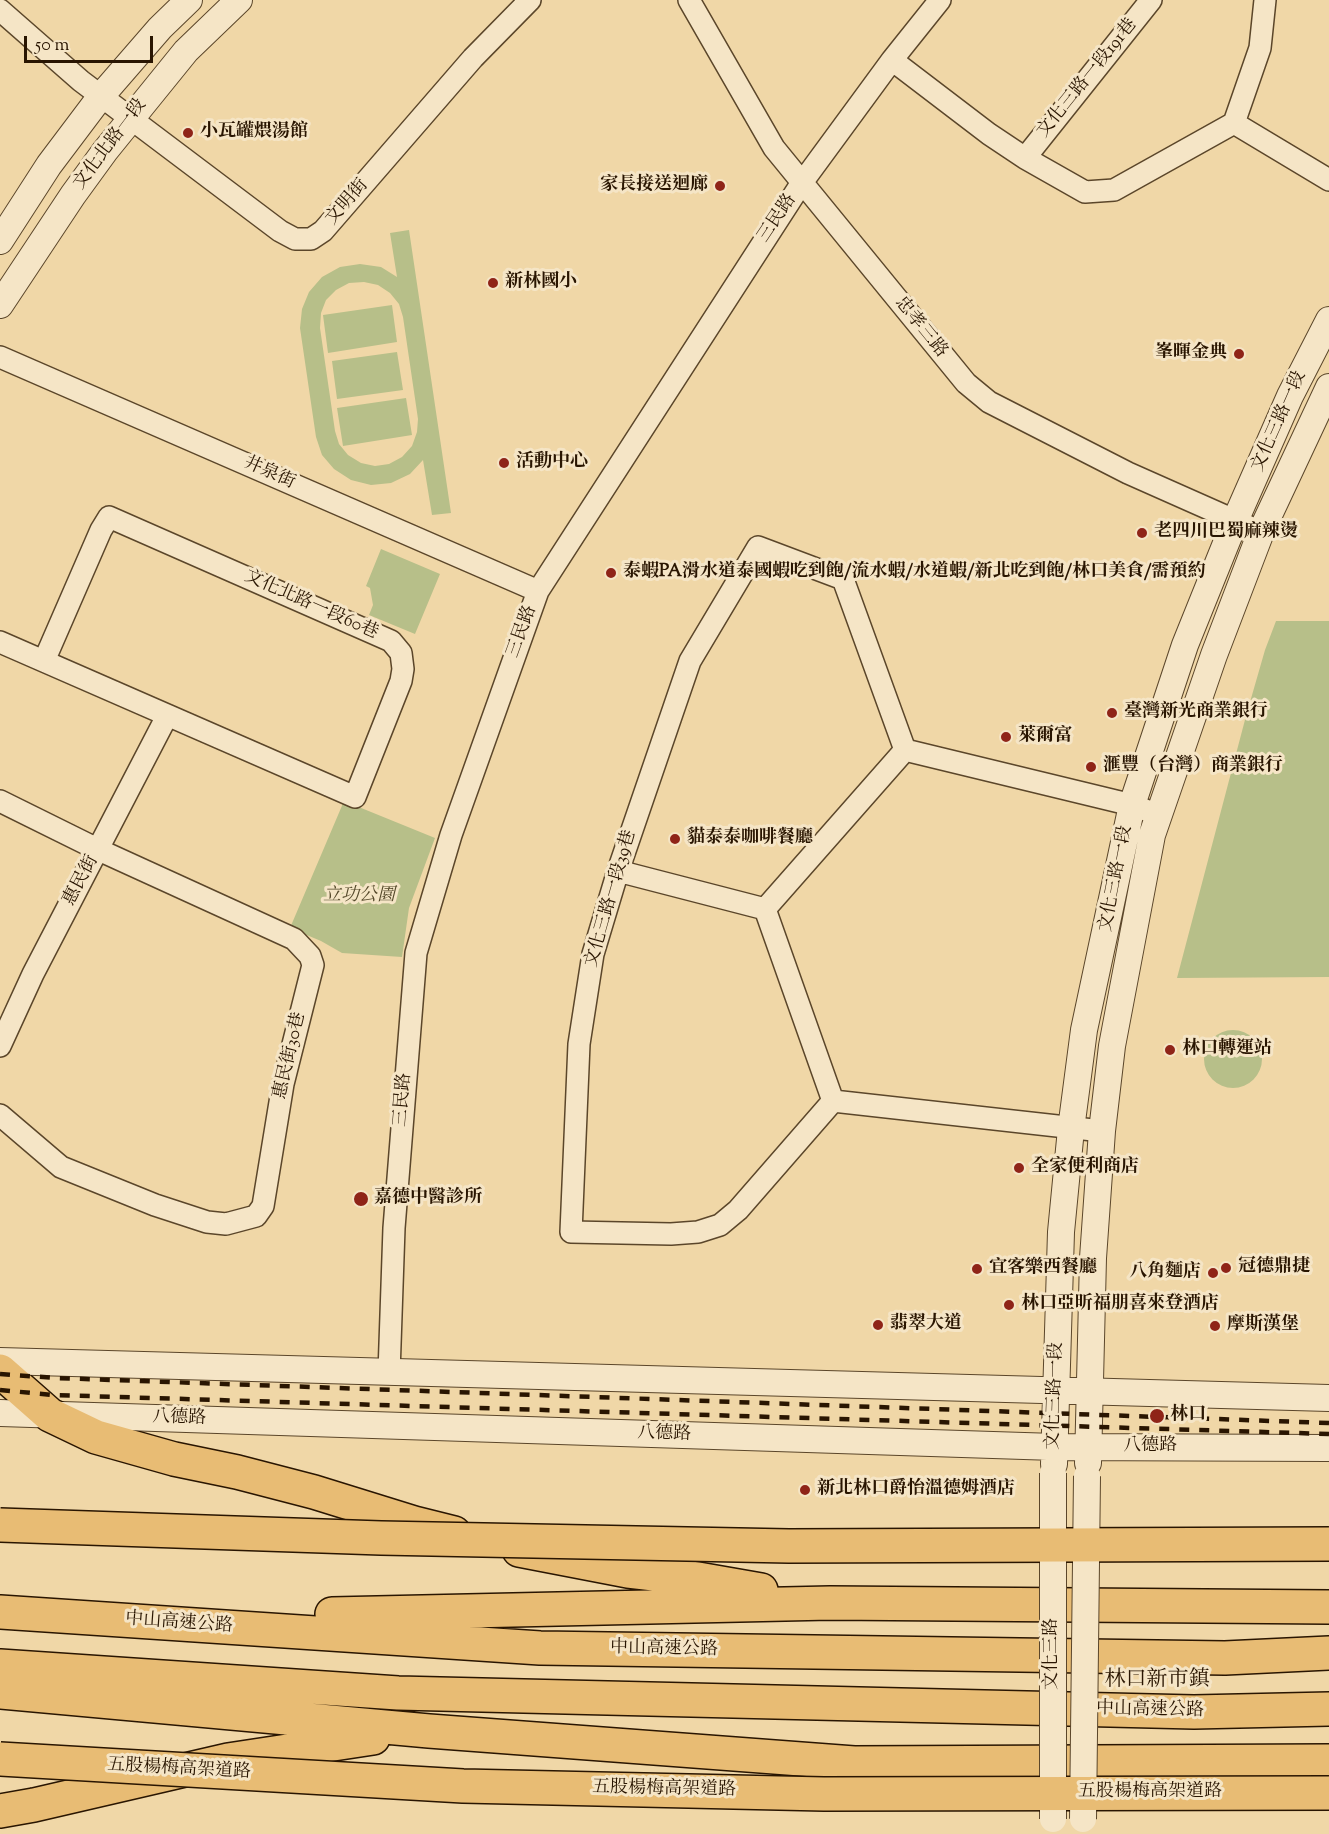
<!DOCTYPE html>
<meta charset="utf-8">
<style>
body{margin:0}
#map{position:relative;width:1329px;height:1834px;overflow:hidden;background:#f0d7a7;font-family:"Sorts Mill Goudy",serif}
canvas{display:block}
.scale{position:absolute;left:24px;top:36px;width:129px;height:27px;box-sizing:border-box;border:3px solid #291501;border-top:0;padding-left:8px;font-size:18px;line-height:21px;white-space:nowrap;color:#291501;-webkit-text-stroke:4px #f5e5c6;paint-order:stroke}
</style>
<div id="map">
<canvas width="1329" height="1834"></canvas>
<div class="scale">50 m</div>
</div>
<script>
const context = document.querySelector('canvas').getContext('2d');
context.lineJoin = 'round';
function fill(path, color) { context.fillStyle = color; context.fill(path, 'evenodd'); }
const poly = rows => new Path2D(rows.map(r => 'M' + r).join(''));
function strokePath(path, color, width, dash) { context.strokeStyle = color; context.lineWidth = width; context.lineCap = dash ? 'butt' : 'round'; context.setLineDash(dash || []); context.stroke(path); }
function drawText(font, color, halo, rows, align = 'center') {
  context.font = font + ' "Sorts Mill Goudy","Noto Serif TC",serif'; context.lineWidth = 6; context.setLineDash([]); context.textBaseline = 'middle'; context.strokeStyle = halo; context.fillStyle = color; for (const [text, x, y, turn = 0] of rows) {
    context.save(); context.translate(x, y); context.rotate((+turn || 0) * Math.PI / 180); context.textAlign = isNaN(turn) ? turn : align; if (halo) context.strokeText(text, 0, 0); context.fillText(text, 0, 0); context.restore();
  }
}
const green = poly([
 [409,230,451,513,432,515,423,460,410,474,391,483,371,485,351,480,334,469,322,455,316,437,300,328,302,309,309,292,322,277,340,267,360,264,381,267,397,277,390,233],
 [364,282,378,285,390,293,399,304,403,317,418,419,417,432,412,446,402,457,389,464,375,466,361,463,348,455,339,444,335,431,320,328,321,313,326,300,336,290,349,283],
 [392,305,397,342,328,353,323,315],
 [397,352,403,390,337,399,332,361],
 [406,398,412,435,343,446,337,408],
 [381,549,440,574,415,634,369,615,373,605,370,588,366,586],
 [1276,621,1329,621,1329,977,1177,978,1246,716,1265,650],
 [344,801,435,838,409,908,402,957,342,953,321,941,290,928],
 '1204 1059a29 29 0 1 1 58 0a29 29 0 1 1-58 0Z'
]);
const minor = poly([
 [689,0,774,148,966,383,989,402,1128,473,1261,532],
 [0,10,81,81,280,231,295,239,311,239,323,231,473,58,530,0],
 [892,60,989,134,1025,158,1085,192,1114,190,1234,123,1260,48,1265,0],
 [1234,123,1329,180],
 [1025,158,1151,0],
 [0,357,538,591],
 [0,642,355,797,401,681,403,669,401,653,391,641,109,517,101,530,44,661],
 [905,750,765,909,833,1101,738,1210,720,1225,698,1232,671,1234,571,1232,579,1044,593,954,618,871,690,661,758,547,843,579,905,750,1132,805,1159,815],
 [0,801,99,850,294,939,310,956,313,965,283,1084,263,1206,256,1216,226,1224,207,1222,155,1205,61,1167,0,1115],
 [618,871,765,909],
 [0,1046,33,974,167,716],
 [833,1101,1102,1131],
 [389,1373,394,1228,416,953,451,835,538,591,801,184,892,60,940,0]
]);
const tertiary = poly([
 [0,241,49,165,101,96,160,28,189,0],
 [0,305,73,195,105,151,186,51,239,0],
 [0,1361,1329,1398],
 [0,1413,1055,1447,1329,1448],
 [1088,1463,1093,1258,1102,1131,1112,1046,1152,835,1214,655,1261,532,1329,387],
 [1054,1464,1061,1232,1071,1129,1084,1030,1132,805,1185,645,1235,521,1290,396,1329,320]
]);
const motorway = poly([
 [0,1371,50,1415,96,1437,174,1459,237,1472,314,1492,414,1523,454,1533],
 [519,1550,628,1571,698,1579,761,1590],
 [0,1612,540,1648,1225,1658,1329,1653],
 [332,1614,830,1603,1329,1607],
 [0,1666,398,1693,1194,1712,1329,1709],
 [0,1692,429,1731,854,1763,1329,1761],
 [0,1811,34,1805,228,1760,373,1738]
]);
const rail = poly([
 [0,1374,56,1378,1329,1423],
 [0,1390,53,1395,1329,1434]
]);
const tertiaryBridge = poly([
 [1053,1819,1053,1473],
 [1083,1819,1087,1476]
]);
const motorwayBridge = poly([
 [0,1525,381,1538,789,1546,1329,1544],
 [0,1759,463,1786,824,1794,1329,1793]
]);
const markers = [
 [188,133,6,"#8f2418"],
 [720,186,6,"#8f2418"],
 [493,283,6,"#8f2418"],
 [1239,354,6,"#8f2418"],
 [504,463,6,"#8f2418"],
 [1142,533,6,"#8f2418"],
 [611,573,6,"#8f2418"],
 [1112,713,6,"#8f2418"],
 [1006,737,6,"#8f2418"],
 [1091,767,6,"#8f2418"],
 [675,839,6,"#8f2418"],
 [1170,1050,6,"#8f2418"],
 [1019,1168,6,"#8f2418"],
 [361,1199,8,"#8f2418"],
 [1226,1268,6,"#8f2418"],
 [977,1269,6,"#8f2418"],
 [1213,1273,6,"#8f2418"],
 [1009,1305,6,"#8f2418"],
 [878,1325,6,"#8f2418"],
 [1215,1326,6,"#8f2418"],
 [1157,1416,8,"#8f2418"],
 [805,1490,6,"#8f2418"]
];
const streetNames = [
 ["文化三路一段191巷",1088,79,-51],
 ["文化北路一段",111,145,-53],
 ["文明街",348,203,-49],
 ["三民路",778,219,-56],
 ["忠孝三路",920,328,51],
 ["文化三路一段",1280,422,-66],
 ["井泉街",269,474,24],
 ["文化北路一段60巷",311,606,24],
 ["三民路",523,632,-70],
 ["文化三路一段",1117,879,-79],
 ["惠民街",82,881,-62],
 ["文化三路一段39巷",612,899,-74],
 ["惠民街30巷",291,1056,-77],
 ["三民路",404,1100,-85],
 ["文化三路一段",1056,1396,-88],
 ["八德路",179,1419,2],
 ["八德路",664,1435,2],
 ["八德路",1150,1447],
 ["中山高速公路",179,1624,4],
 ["中山高速公路",664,1650,1],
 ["文化三路",1053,1654,-90],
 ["中山高速公路",1150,1711,1],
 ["五股楊梅高架道路",179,1770,3],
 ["五股楊梅高架道路",664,1790,1],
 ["五股楊梅高架道路",1150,1793]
];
const poiNames = [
 ["小瓦罐煨湯館",200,133],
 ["家長接送迴廊",708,186,"right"],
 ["新林國小",505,283],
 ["峯暉金典",1227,354,"right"],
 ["活動中心",516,463],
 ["老四川巴蜀麻辣燙",1154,533],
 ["泰蝦PA滑水道泰國蝦吃到飽/流水蝦/水道蝦/新北吃到飽/林口美食/需預約",623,573],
 ["臺灣新光商業銀行",1124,713],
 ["萊爾富",1018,737],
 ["滙豐（台灣）商業銀行",1103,767],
 ["貓泰泰咖啡餐廳",687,839],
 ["林口轉運站",1182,1050],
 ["全家便利商店",1031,1168],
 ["嘉德中醫診所",374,1199],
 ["冠德鼎捷",1238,1268],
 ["宜客樂西餐廳",989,1269],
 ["八角麵店",1201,1273,"right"],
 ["林口亞昕福朋喜來登酒店",1021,1305],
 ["翡翠大道",890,1325],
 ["摩斯漢堡",1227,1326],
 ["林口",1170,1416],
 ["新北林口爵怡溫德姆酒店",817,1490]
];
const parkNames = [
 ["立功公園",359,897]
];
const quarterNames = [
 ["林口新市鎮",1157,1681]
];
fill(green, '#b7bf89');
strokePath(minor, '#5b462a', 24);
strokePath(tertiary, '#5b462a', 28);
strokePath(motorway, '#291501', 36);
strokePath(minor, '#f5e5c6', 21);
strokePath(tertiary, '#f5e5c6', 26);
strokePath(motorway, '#e8bc74', 33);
strokePath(rail, '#291501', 4.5, [10, 10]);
strokePath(tertiaryBridge, '#5b462a', 28, []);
strokePath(motorwayBridge, '#291501', 36, []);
strokePath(tertiaryBridge, '#f5e5c6', 26);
strokePath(motorwayBridge, '#e8bc74', 33);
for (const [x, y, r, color] of markers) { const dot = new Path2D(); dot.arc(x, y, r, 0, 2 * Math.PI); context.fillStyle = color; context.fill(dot); strokePath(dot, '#f5e5c6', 2); }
drawText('18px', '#291501', '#f5e5c6', streetNames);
drawText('bold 18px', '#291501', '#f5e5c6', poiNames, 'left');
drawText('italic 18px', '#54482a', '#f5e5c6', parkNames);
drawText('21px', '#291501', '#f5e5c6', quarterNames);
</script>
